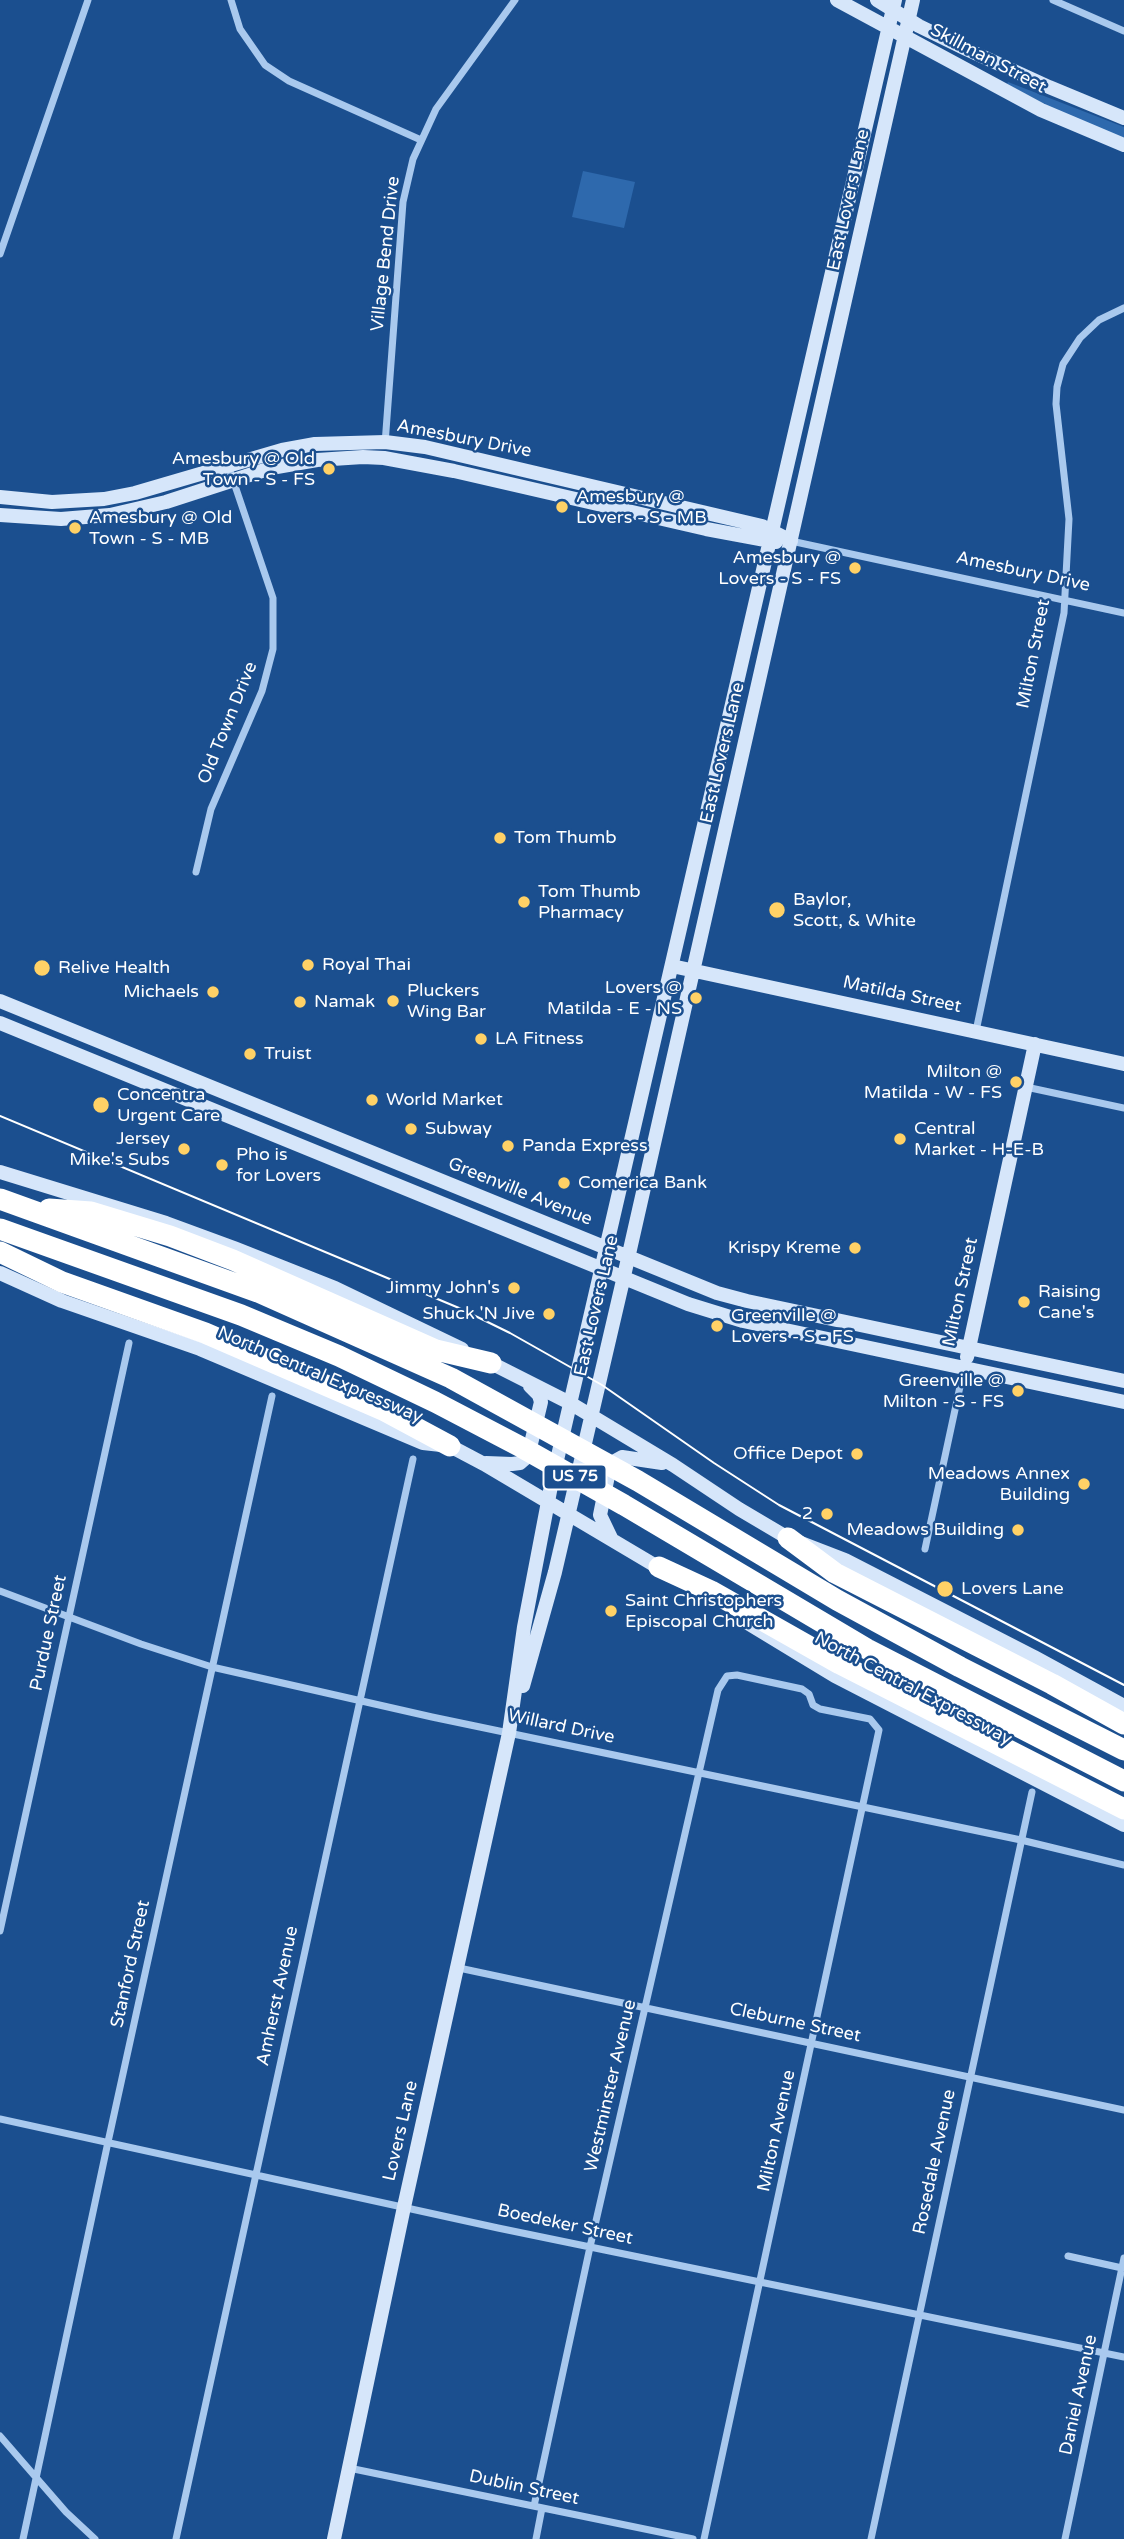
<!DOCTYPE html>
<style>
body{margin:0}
canvas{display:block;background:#1b4f8f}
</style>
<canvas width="1124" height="2539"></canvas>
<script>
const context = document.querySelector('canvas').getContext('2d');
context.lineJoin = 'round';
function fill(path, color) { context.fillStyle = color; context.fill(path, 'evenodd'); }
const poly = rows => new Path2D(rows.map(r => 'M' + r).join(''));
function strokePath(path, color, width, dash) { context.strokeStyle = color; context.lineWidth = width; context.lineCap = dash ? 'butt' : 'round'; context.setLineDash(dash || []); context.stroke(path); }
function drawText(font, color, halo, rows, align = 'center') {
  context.font = font + ' "Varela Round",sans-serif'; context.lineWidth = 5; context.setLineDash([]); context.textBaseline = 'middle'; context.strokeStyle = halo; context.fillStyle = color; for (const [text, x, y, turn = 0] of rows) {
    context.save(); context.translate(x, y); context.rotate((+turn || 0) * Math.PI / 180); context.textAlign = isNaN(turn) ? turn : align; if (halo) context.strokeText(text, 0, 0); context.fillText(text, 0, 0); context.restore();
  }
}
const green = poly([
 [1008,82,1124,127,1124,141,1071,118,1007,84],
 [583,171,635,182,624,228,572,217]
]);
const street = poly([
 [231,0,240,29,265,65,289,81,421,140],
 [1053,0,1124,31],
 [0,254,88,0],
 [385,444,403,202,413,159,436,109,515,0],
 [791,541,1124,613],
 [196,872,211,809,262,691,273,649,273,598,228,465],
 [976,1031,1064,613,1069,519,1056,404,1057,387,1063,364,1080,338,1099,320,1124,308],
 [1026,1087,1124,1108],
 [925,1549,964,1368],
 [0,1591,141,1644,212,1667,432,1717,1021,1840,1124,1865],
 [0,1931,129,1343],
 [459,1968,1124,2110],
 [0,2119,498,2228,1124,2357],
 [1068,2256,1122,2268],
 [0,2436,66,2512,95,2539],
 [349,2468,693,2539],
 [534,2506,590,2247,718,1690,727,1676,737,1675,802,1689,809,1694,813,1705,820,1709,870,1719,879,1730,704,2539],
 [23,2539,108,2142,272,1396],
 [176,2539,413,1459],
 [536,2539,542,2508],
 [871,2539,1032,1792],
 [1065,2539,1124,2258]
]);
const secondary = poly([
 [837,0,1041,110,1124,145],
 [877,0,919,26,966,49,1049,87,1124,118],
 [0,497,52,502,104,499,135,493,282,450,315,444,385,442,425,447,762,526,791,541],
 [0,515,61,519,110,515,166,502,271,468,317,460,363,457,384,458,454,471,706,529,776,542],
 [672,966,1124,1064],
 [0,1001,717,1293,747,1301,1124,1381],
 [0,1023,688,1304,743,1321,1124,1402],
 [0,1172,166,1223,234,1248,335,1288,462,1349],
 [0,1273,62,1301,200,1349,423,1443,450,1446,484,1464,666,1572],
 [967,1357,1035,1044],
 [483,1359,570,1403,673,1465,739,1509,788,1538,845,1560,1034,1657,1124,1706],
 [486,1463,512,1464,520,1463,528,1456,541,1402,539,1395,530,1386],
 [612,1540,600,1515,610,1466,613,1462,622,1457,662,1463],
 [746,1622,835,1676,1124,1825],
 [523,1686,555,1572,624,1276,913,0],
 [334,2539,404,2207,509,1733,524,1627,551,1486,895,0]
]);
const highway = poly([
 [0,1199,258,1292,451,1378,638,1481,837,1600,960,1667,1124,1750],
 [49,1209,91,1212,170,1236,233,1260,436,1350,491,1363],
 [0,1229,241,1315,339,1356,435,1402,521,1447,624,1505,867,1649,1124,1781],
 [0,1252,62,1282,205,1333,383,1410,450,1446],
 [788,1538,835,1573,1052,1684,1124,1724],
 [659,1567,711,1591,840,1664,1124,1809]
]);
const tram = poly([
 [0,1116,459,1308,510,1333,602,1385,714,1463,779,1505,1124,1685]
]);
const markers = [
 [329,469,7,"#ffd166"],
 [562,507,7,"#ffd166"],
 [75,528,7,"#ffd166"],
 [855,568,7,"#ffd166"],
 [500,838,7,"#ffd166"],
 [524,902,7,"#ffd166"],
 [777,910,9,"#ffd166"],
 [308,965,7,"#ffd166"],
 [42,968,9,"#ffd166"],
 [213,992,7,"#ffd166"],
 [696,998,7,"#ffd166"],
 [393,1001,7,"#ffd166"],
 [300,1002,7,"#ffd166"],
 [481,1039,7,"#ffd166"],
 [250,1054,7,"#ffd166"],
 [1016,1082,7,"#ffd166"],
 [372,1100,7,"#ffd166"],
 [101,1105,9,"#ffd166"],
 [411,1129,7,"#ffd166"],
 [900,1139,7,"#ffd166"],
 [508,1146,7,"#ffd166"],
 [184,1149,7,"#ffd166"],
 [222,1165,7,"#ffd166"],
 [564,1183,7,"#ffd166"],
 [855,1248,7,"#ffd166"],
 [514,1288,7,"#ffd166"],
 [1024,1302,7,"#ffd166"],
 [549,1314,7,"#ffd166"],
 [717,1326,7,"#ffd166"],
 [1018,1391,7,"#ffd166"],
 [857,1454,7,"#ffd166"],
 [1084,1484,7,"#ffd166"],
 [827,1514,7,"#ffd166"],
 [1018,1530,7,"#ffd166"],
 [945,1589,9,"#ffd166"],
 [611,1611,7,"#ffd166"]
];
const shields = [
 [575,1477,63]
];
const shieldNames = [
 ["US 75",575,1477]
];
const streetNames = [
 ["Skillman Street",988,59,28],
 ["East Lovers Lane",849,200,-78],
 ["Village Bend Drive",386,254,-84],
 ["Amesbury Drive",464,439,11],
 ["Amesbury Drive",1023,572,12],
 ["Milton Street",1034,654,-79],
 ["Old Town Drive",228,723,-68],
 ["East Lovers Lane",723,753,-77],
 ["Matilda Street",902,995,12],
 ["Greenville Avenue",520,1192,22],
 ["Milton Street",961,1292,-78],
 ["East Lovers Lane",597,1306,-77],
 ["North Central Expressway",320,1375,23],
 ["Purdue Street",49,1633,-78],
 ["North Central Expressway",913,1689,28],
 ["Willard Drive",561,1727,12],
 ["Stanford Street",131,1964,-78],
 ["Amherst Avenue",278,1996,-78],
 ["Cleburne Street",795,2023,12],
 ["Westminster Avenue",611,2086,-77],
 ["Lovers Lane",401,2131,-77],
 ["Milton Avenue",777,2131,-78],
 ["Rosedale Avenue",935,2162,-78],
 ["Boedeker Street",565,2225,12],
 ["Daniel Avenue",1079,2395,-78],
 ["Dublin Street",524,2488,12]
];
const poiNames = [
 ["Amesbury @ Old",315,459,"right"],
 ["Town - S - FS",315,480,"right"],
 ["Amesbury @",576,497],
 ["Lovers - S - MB",576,518],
 ["Amesbury @ Old",89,518],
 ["Town - S - MB",89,539],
 ["Amesbury @",841,558,"right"],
 ["Lovers - S - FS",841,579,"right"],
 ["Tom Thumb",514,838],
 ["Tom Thumb",538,892],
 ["Pharmacy",538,913],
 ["Baylor,",793,900],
 ["Scott, & White",793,921],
 ["Royal Thai",322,965],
 ["Relive Health",58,968],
 ["Lovers @",682,988,"right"],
 ["Matilda - E - NS",682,1009,"right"],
 ["Pluckers",407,991],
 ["Wing Bar",407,1012],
 ["Michaels",199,992,"right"],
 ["Namak",314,1002],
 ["LA Fitness",495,1039],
 ["Truist",264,1054],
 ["Milton @",1002,1072,"right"],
 ["Matilda - W - FS",1002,1093,"right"],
 ["Concentra",117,1095],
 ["Urgent Care",117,1116],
 ["World Market",386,1100],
 ["Subway",425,1129],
 ["Central",914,1129],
 ["Market - H-E-B",914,1150],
 ["Jersey",170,1139,"right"],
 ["Mike's Subs",170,1160,"right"],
 ["Panda Express",522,1146],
 ["Pho is",236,1155],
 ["for Lovers",236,1176],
 ["Comerica Bank",578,1183],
 ["Krispy Kreme",841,1248,"right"],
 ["Jimmy John's",500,1288,"right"],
 ["Raising",1038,1292],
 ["Cane's",1038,1313],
 ["Shuck 'N Jive",535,1314,"right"],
 ["Greenville @",731,1316],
 ["Lovers - S - FS",731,1337],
 ["Greenville @",1004,1381,"right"],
 ["Milton - S - FS",1004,1402,"right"],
 ["Office Depot",843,1454,"right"],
 ["Meadows Annex",1070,1474,"right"],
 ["Building",1070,1495,"right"],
 ["2",813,1514,"right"],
 ["Meadows Building",1004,1530,"right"],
 ["Lovers Lane",961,1589],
 ["Saint Christophers",625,1601],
 ["Episcopal Church",625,1622]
];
fill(green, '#2e69ad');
strokePath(street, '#a9c9ee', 7);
strokePath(secondary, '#d6e6fa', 14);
strokePath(highway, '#fff', 21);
strokePath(tram, '#fff', 2);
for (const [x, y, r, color] of markers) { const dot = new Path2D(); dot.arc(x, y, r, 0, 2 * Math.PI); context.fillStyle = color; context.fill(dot); strokePath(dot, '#1b4f8f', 2.5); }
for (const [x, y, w] of shields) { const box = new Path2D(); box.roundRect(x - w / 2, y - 12.5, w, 25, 5); context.fillStyle = '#1b4f8f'; context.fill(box); strokePath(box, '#fff', 2); }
drawText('bold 16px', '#fff', null, shieldNames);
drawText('18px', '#fff', '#1b4f8f', streetNames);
drawText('18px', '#fff', '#1b4f8f', poiNames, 'left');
</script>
